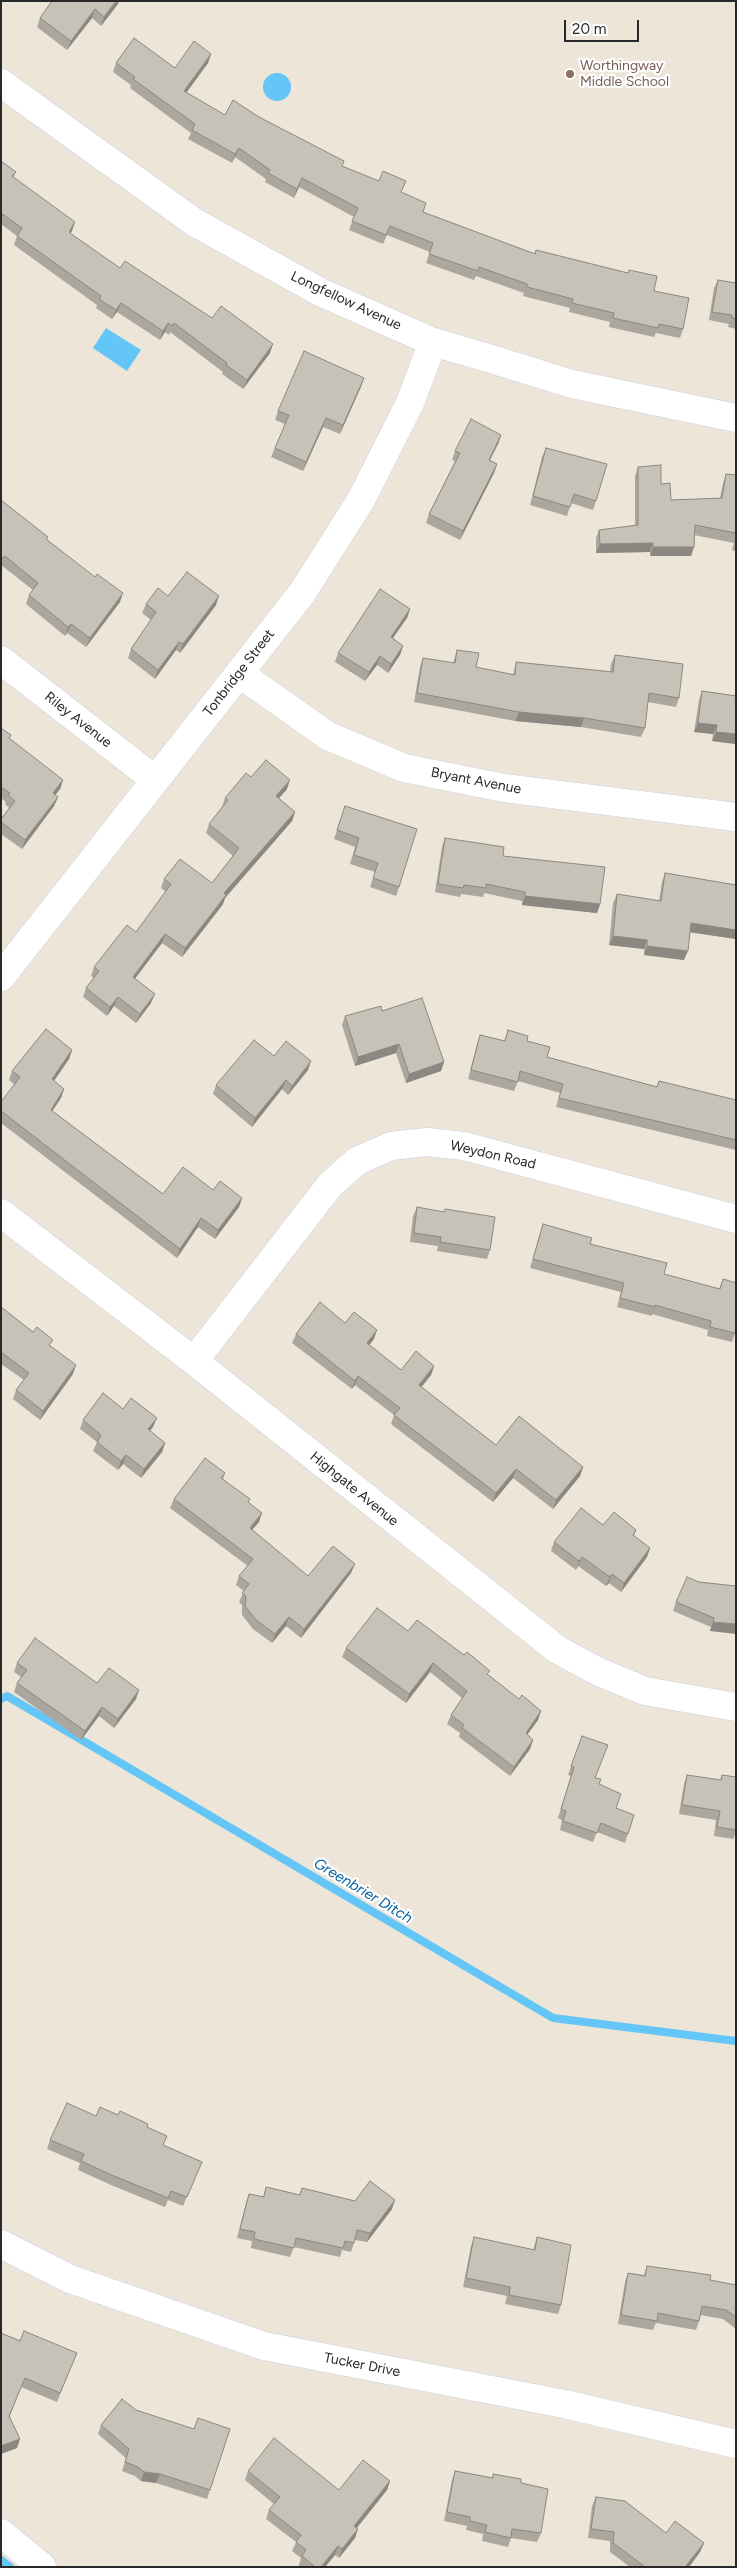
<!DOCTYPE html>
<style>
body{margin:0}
#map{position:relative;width:737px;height:2568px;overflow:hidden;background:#ece5d8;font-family:Figtree,sans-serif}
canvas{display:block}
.frame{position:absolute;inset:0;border:2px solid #282828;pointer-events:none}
.scale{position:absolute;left:564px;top:20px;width:75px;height:22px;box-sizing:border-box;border:2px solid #282828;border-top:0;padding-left:6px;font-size:15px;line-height:18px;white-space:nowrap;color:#282828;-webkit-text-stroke:4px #fff;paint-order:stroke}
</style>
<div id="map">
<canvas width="737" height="2568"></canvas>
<div class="frame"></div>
<div class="scale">20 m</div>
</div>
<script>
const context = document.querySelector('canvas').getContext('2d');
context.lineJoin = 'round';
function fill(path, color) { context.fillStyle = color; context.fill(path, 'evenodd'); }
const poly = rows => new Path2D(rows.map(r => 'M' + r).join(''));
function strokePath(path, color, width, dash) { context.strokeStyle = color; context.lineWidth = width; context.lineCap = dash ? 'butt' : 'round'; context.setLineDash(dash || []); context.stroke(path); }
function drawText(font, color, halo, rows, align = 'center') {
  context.font = font + ' Figtree,sans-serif'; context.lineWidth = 4.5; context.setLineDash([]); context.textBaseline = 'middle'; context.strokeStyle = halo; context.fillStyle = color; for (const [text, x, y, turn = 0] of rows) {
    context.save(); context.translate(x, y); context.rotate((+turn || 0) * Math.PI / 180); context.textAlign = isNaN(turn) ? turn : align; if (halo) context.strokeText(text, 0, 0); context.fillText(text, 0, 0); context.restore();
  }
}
const water = poly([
 '263 87a14 14 0 1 1 28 0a14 14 0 1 1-28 0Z',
 [106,328,141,350,127,371,93,348]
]);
const stream = poly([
 [1,1699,7,1696,553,2018,736,2041],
 [1,2560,10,2567]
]);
const minor = poly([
 [1,83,194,222,320,292,433,342,488,358,572,384,736,418],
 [1,660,154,779],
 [240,674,328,736,404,768,504,788,736,817],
 [1,977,302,593,361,500,410,403,433,342],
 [1,1213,194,1361,558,1650,599,1672,645,1691,736,1707],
 [194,1361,330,1185,357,1161,391,1146,427,1142,464,1146,736,1219],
 [1,2244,70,2279,264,2346,564,2404,736,2444],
 [1,2533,42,2567]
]);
const wall = poly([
 [52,1,119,1,118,4,101,26,92,18,67,50,37,27,40,18],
 [211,54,208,63,186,93,225,115,259,117,342,166,401,192,423,212,534,254,536,250,628,273,629,270,654,291,683,329,680,338,656,333,654,337,609,327,610,322,569,312,570,308,523,296,524,293,476,276,474,280,426,263,430,252,387,235,383,244,349,230,354,217,299,187,294,198,265,182,266,179,235,157,232,163,188,139,191,133,130,88,131,85,113,72,116,63,175,68],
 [1,161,16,172,13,178,72,231,70,233,120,268,212,318,270,353,243,389,222,374,223,372,170,332,169,335,165,332,160,340,117,312,112,319,96,308,97,305,14,245,17,236,1,224],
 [718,280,736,283,736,329,728,327,729,324,709,320,714,288],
 [364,378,340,434,323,427,303,471,271,457,285,424,275,420,278,411],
 [501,435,498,444,490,460,497,464,494,473,460,540,426,523,429,514,455,461,452,460,455,451],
 [546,448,596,501,593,510,571,503,567,516,530,505,542,457],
 [638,467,661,484,671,500,720,498,723,483,726,474,736,475,736,551,732,550,734,543,694,535,691,556,650,556,650,552,596,553,596,538,599,530,635,526,635,476],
 [1,500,120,602,86,647,67,633,65,636,26,604,29,595,33,590,1,565],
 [168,596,216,605,180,653,176,650,155,679,128,658,131,649,151,620,142,613,146,604],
 [410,609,407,618,393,638,403,646,400,655,388,673,377,665,365,681,335,662,338,653],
 [457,650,476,667,513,675,516,662,610,672,611,664,615,655,679,698,676,707,648,702,645,728,641,737,581,727,515,721,414,702,420,667,423,658,453,663],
 [702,691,736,696,736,744,712,741,713,734,694,732,699,700],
 [1,728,10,739,63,780,60,789,55,795,58,797,54,806,22,849,1,834,1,819,9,808,5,804,6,802,1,798],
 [251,777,287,789,279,798,295,812,292,821,225,898,223,904,217,912,182,957,162,943,135,979,151,1003,136,1023,114,1006,107,1016,83,997,86,988,94,978,91,976,94,967,136,932,166,892,161,888,164,879,212,883,233,856,206,833,209,824,222,807,225,798],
 [345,806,399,887,396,896,370,887,375,872,350,864,355,847,334,839],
 [445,838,503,856,600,904,597,913,522,905,522,901,484,893,483,897,461,894,460,897,435,892,442,847],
 [665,873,736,885,736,939,690,932,684,960,644,955,644,949,609,945,613,903,617,894,659,901,662,882],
 [345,1016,444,1062,441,1071,406,1083,396,1053,355,1066,342,1025],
 [508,1030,527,1041,547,1057,657,1087,659,1081,736,1100,736,1150,556,1107,560,1093,518,1081,514,1091,468,1079,477,1044,480,1035,504,1041],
 [72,1050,69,1059,54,1081,64,1089,61,1098,52,1111,163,1194,213,1190,242,1198,239,1207,215,1239,198,1227,177,1258,1,1123,1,1102,15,1085,9,1080,12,1071],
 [274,1056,308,1070,288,1095,282,1089,252,1127,213,1094,216,1085],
 [417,1207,490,1250,487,1259,437,1251,438,1246,410,1242,413,1216],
 [543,1224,664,1274,719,1289,723,1279,736,1283,736,1333,735,1333,732,1342,707,1336,708,1330,652,1314,652,1316,617,1307,621,1292,530,1268],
 [1,1307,51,1346,73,1374,40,1420,13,1399,16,1390,24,1380,1,1364],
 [345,1323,374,1339,369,1345,401,1370,434,1366,431,1375,421,1387,496,1445,583,1467,580,1476,553,1509,513,1478,493,1502,391,1424,394,1415,355,1385,352,1389,292,1343,296,1334],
 [123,1409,153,1427,150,1431,165,1443,162,1452,141,1478,123,1464,118,1470,93,1451,97,1442,80,1429,83,1420],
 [225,1473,223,1479,249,1503,259,1522,252,1530,308,1576,351,1573,301,1638,286,1626,272,1643,253,1629,242,1615,242,1605,239,1602,244,1591,236,1585,239,1576,248,1566,170,1508,174,1499],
 [603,1525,636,1530,634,1536,650,1548,647,1557,621,1592,609,1583,606,1586,578,1566,576,1570,551,1551,554,1542],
 [699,1582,736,1586,710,1631,711,1627,673,1611,676,1602],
 [408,1631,488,1675,519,1699,541,1711,538,1720,527,1735,533,1740,530,1749,510,1776,459,1737,460,1733,447,1724,451,1715,462,1698,430,1672,406,1703,342,1657,346,1648],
 [17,1663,97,1683,136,1699,114,1728,99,1716,81,1740,14,1692,17,1683,21,1677,14,1672],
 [582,1736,596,1778,599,1784,616,1808,634,1815,625,1843,597,1832,593,1842,560,1830,562,1820,558,1818,571,1776,568,1775],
 [687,1775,720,1780,722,1775,736,1777,736,1832,733,1839,714,1836,716,1820,679,1814,684,1784],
 [118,2115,147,2127,163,2145,202,2162,183,2206,168,2200,165,2207,111,2185,78,2170,80,2163,47,2149,50,2140,96,2116],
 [266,2187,299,2195,302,2188,355,2201,392,2209,367,2242,355,2240,351,2252,342,2250,340,2257,294,2247,290,2257,251,2248,252,2241,237,2238,246,2203,249,2194,263,2197],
 [474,2237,533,2250,537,2237,561,2305,558,2314,505,2304,507,2296,463,2287,471,2246],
 [647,2266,710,2280,736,2285,736,2329,723,2319,700,2315,699,2321,696,2330,656,2323,653,2330,618,2324,625,2282,628,2273,644,2275],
 [1,2333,73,2362,57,2402,21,2387,10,2416,17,2448,1,2454],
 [101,2425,210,2490,207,2499,156,2483,141,2481,135,2476,122,2471,126,2458,98,2434],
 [248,2471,339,2490,390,2481,387,2490,357,2528,355,2538,339,2558,335,2555,325,2567,300,2567,299,2565,301,2558,292,2551,296,2542,266,2519,269,2510,274,2504,245,2480],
 [455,2471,492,2478,493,2474,521,2483,541,2533,537,2542,511,2538,508,2547,482,2541,483,2534,466,2530,467,2526,444,2521,452,2480],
 [596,2497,666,2533,704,2543,700,2552,689,2567,630,2567,610,2552,610,2541,588,2538,592,2506]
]);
const shadedWall = poly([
 [116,1,119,1,118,4,101,26,104,17],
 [95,9,92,18,67,50,71,41],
 [211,54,208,63,181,100,184,91],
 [239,148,235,157,232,163,235,154],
 [302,178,299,187,294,198,297,189],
 [75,222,72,231,66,239,70,230],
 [121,303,117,312,112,319,116,310],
 [168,323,165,332,160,340,163,331],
 [273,344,270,353,243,389,247,380],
 [364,378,361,387,340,434,343,425],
 [326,418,323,427,303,471,306,462],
 [501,435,498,444,485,469,489,460],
 [497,464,494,473,460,540,463,531],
 [653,543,650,552,596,553,600,544],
 [653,547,694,547,691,556,650,556],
 [123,593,120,602,86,647,90,638],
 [219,596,216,605,180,653,183,644],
 [410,609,407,618,387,646,391,637],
 [71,624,67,633,65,636,68,627],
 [179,642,176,650,155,679,158,670],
 [403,646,400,655,388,673,391,664],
 [380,656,377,665,365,681,369,672],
 [519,712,584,718,581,727,515,721],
 [698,723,717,725,713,734,694,732],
 [716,732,736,734,736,744,712,741],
 [63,780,60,789,50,802,53,793],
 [290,780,287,789,273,805,276,796],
 [58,797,54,806,22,849,25,840],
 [295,812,292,821,225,898,223,904,217,912,182,957,185,948,224,893],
 [525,896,600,904,597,913,522,905],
 [691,923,736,930,736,939,688,932],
 [165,934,162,943,129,986,133,977],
 [613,936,647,940,644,949,609,945],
 [647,946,688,951,684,960,644,955],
 [155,994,151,1003,136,1023,140,1014],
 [118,997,114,1006,107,1016,110,1007],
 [399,1044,396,1053,355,1066,358,1057],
 [72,1050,69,1059,49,1088,52,1079],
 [311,1061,308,1070,288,1095,292,1086],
 [444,1062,441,1071,406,1083,409,1074],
 [286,1080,282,1089,252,1127,255,1118],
 [64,1089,61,1098,47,1119,51,1110],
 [242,1198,239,1207,215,1239,218,1230],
 [201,1218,198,1227,177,1258,180,1249],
 [377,1330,374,1339,364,1352,367,1343],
 [76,1365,73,1374,40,1420,43,1411],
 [434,1366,431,1375,416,1394,419,1385],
 [358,1376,355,1385,352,1389,355,1381],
 [157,1418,153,1427,144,1438,148,1429],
 [165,1443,162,1452,141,1478,144,1469],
 [126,1455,123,1464,118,1470,121,1461],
 [583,1467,580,1476,553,1509,556,1500],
 [516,1469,513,1478,493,1502,496,1493],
 [262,1513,259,1522,246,1537,250,1528],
 [650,1548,647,1557,621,1592,624,1583],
 [582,1557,578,1566,576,1570,579,1561],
 [355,1564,351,1573,301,1638,304,1629],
 [612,1574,609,1583,606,1586,610,1577],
 [289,1617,286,1626,272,1643,275,1634],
 [713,1622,736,1624,736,1634,710,1631],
 [433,1663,430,1672,406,1703,409,1694],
 [139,1690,136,1699,114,1728,118,1719],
 [102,1707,99,1716,81,1740,85,1731],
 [541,1711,538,1720,522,1742,526,1733],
 [533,1740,530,1749,510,1776,514,1767],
 [395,2200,392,2209,367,2242,370,2233],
 [20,2439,17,2448,1,2454,1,2446],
 [144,2472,160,2474,156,2483,141,2481],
 [390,2481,387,2490,351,2535,354,2526],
 [358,2529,355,2538,339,2558,342,2549],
 [704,2543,700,2552,689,2567,685,2567],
 [338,2546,335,2555,325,2567,321,2567]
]);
const building = poly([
 [52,1,116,1,104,17,95,9,71,41,40,18,52,1],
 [134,38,175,68,194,41,211,54,184,91,225,115,233,100,259,117,344,161,342,166,379,181,383,171,406,181,401,192,426,203,423,212,535,254,536,250,628,273,629,270,657,276,654,291,689,298,683,329,659,324,658,328,613,318,614,313,572,303,573,299,527,287,527,284,479,267,478,271,429,254,433,243,390,226,386,235,352,221,358,208,302,178,297,189,268,173,270,170,239,148,235,154,192,130,195,124,133,79,135,77,116,63,134,38],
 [1,161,16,172,12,176,75,222,70,230,70,233,120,268,125,261,212,318,221,306,273,344,247,380,226,365,227,363,174,323,172,326,168,323,163,331,121,303,116,310,99,299,101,296,17,236,22,228,1,213,1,161],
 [718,280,736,283,736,319,732,318,732,315,712,312,718,280],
 [304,351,364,378,343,425,326,418,306,462,275,448,289,415,278,411,304,351],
 [471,419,501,435,489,460,497,464,463,531,429,514,460,453,455,451,471,419],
 [546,448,607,464,596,501,574,494,570,507,533,496,546,448],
 [661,465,661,484,670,483,671,500,722,498,726,474,736,475,736,533,695,525,694,547,653,547,653,543,600,544,599,530,638,525,638,467,661,465],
 [1,500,48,537,46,539,95,577,97,574,123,593,90,638,71,624,68,627,29,595,38,583,5,556,3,558,1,556,1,500],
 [187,572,219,596,183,644,179,642,158,670,131,649,156,612,146,604,158,588,168,596,187,572],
 [380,589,410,609,391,637,403,646,391,664,380,656,369,672,338,653,380,589],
 [457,650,479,653,476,667,515,675,516,662,613,672,615,655,683,664,679,698,649,693,645,728,584,718,519,712,417,693,423,658,455,663,457,650],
 [702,691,736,696,736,734,716,732,717,725,698,723,702,691],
 [1,728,11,735,9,738,63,780,53,793,58,797,25,840,1,822,1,819,15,801,8,795,10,793,1,787,1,728],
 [266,760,290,780,276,796,295,812,224,893,226,895,220,903,185,948,165,934,133,977,155,994,140,1014,118,997,110,1007,86,988,99,971,94,967,127,925,136,932,171,884,164,879,180,859,212,883,239,848,209,824,228,800,225,798,246,773,251,777,266,760],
 [345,806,417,829,399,887,373,878,378,863,354,855,359,838,337,830,345,806],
 [445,838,504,847,503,856,605,867,600,904,525,896,525,892,486,884,486,888,464,885,463,888,438,884,445,838],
 [665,873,736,885,736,930,691,923,688,951,647,946,647,940,613,936,617,894,661,901,665,873],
 [422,998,444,1062,409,1074,399,1044,358,1057,345,1016,381,1006,382,1011,422,998],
 [46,1029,72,1050,52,1079,64,1089,51,1110,163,1194,183,1167,213,1190,220,1181,242,1198,218,1230,201,1218,180,1249,1,1111,1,1102,20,1077,12,1071,46,1029],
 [508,1030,528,1036,527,1041,550,1047,547,1057,657,1087,659,1081,736,1100,736,1140,559,1098,563,1084,520,1071,518,1082,471,1070,480,1035,505,1041,508,1030],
 [254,1040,274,1056,286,1041,311,1061,292,1086,286,1080,255,1118,216,1085,254,1040],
 [417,1207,444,1212,445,1209,495,1217,490,1250,440,1242,441,1237,414,1233,417,1207],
 [543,1224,592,1238,590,1244,667,1263,664,1274,720,1289,723,1279,736,1283,736,1328,735,1333,710,1327,711,1321,655,1305,655,1307,620,1298,624,1283,533,1259,543,1224],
 [320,1302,345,1323,354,1312,377,1330,367,1343,401,1370,416,1351,434,1366,419,1385,496,1445,519,1416,583,1467,556,1500,516,1469,496,1493,394,1415,400,1408,358,1376,355,1381,296,1334,320,1302],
 [1,1307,33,1332,37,1327,53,1340,49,1345,76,1365,43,1411,16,1390,29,1373,1,1352,1,1307],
 [103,1393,123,1409,131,1398,157,1418,148,1429,165,1443,144,1469,126,1455,121,1461,97,1442,101,1435,83,1420,103,1393],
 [205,1458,225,1473,221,1478,250,1499,248,1502,262,1513,250,1528,308,1576,333,1546,355,1564,304,1629,289,1617,275,1634,256,1620,245,1606,246,1596,242,1593,249,1584,239,1576,253,1559,174,1499,205,1458],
 [581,1508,603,1525,614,1512,636,1530,633,1535,650,1548,624,1583,612,1574,610,1577,582,1557,579,1561,554,1542,581,1508],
 [687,1577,699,1582,736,1586,736,1624,713,1622,714,1618,676,1602,687,1577],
 [377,1608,408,1631,417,1620,464,1655,467,1652,490,1671,487,1674,519,1699,522,1695,541,1711,526,1733,533,1740,514,1767,462,1728,464,1725,451,1715,467,1691,433,1663,409,1694,346,1648,377,1608],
 [35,1638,97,1683,109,1668,139,1690,118,1719,102,1707,85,1731,17,1683,27,1670,17,1663,35,1638],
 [582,1736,608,1745,595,1778,601,1779,599,1784,621,1794,616,1808,634,1815,628,1834,601,1823,597,1833,563,1821,566,1811,561,1809,574,1767,571,1766,582,1736],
 [687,1775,721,1780,722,1775,736,1777,736,1830,717,1827,720,1811,682,1805,687,1775],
 [67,2103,96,2116,100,2107,118,2115,120,2111,148,2124,147,2127,167,2136,163,2145,202,2162,187,2197,171,2191,168,2198,114,2176,81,2161,84,2154,50,2140,67,2103],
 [370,2181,395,2200,370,2233,357,2230,354,2243,345,2241,343,2248,296,2238,294,2248,254,2239,255,2232,240,2229,249,2194,264,2197,266,2187,300,2195,302,2188,355,2201,370,2181],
 [474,2237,535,2250,537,2237,571,2245,561,2305,509,2295,510,2287,466,2278,474,2237],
 [647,2266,711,2275,710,2280,736,2285,736,2317,726,2310,702,2306,699,2321,658,2313,657,2321,621,2315,628,2273,645,2276,647,2266],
 [24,2331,77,2353,60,2393,25,2378,9,2416,20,2439,1,2446,1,2333,20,2341,24,2331],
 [122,2399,136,2410,194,2429,198,2418,230,2429,210,2490,160,2474,144,2472,138,2467,125,2462,129,2449,101,2425,122,2399],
 [274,2438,339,2490,363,2460,390,2481,354,2526,358,2529,342,2549,338,2546,321,2567,315,2567,302,2556,306,2550,296,2542,301,2535,269,2510,280,2497,248,2471,274,2438],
 [455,2471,493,2478,493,2474,521,2479,521,2483,548,2489,541,2533,512,2529,511,2538,485,2532,487,2525,470,2521,470,2517,447,2512,455,2471],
 [596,2497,625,2501,666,2533,675,2521,704,2543,685,2567,643,2567,644,2566,613,2543,614,2532,591,2529,596,2497]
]);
const markers = [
 [570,74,5,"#8d6e63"]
];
const educationNames = [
 ["Worthingway",580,66],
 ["Middle School",580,82]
];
const streetNames = [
 ["Longfellow Avenue",346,301,25],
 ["Tonbridge Street",239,673,-52],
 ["Riley Avenue",78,720,38],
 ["Bryant Avenue",476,781,11],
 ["Weydon Road",493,1155,13],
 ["Highgate Avenue",354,1489,39],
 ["Tucker Drive",362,2365,11]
];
const waterNames = [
 ["Greenbrier Ditch",363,1891,31]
];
fill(water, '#63c6f7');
strokePath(stream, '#63c6f7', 8);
strokePath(minor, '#ced0e3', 29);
strokePath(minor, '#fff', 28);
fill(wall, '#aba79e');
fill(shadedWall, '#8b8881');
fill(building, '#c7c2b8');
strokePath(building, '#8b8881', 1);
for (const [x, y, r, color] of markers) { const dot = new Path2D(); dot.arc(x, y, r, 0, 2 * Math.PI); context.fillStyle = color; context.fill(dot); strokePath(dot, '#fff', 2); }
drawText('14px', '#785e54', '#fff', educationNames, 'left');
drawText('14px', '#282828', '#fff', streetNames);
drawText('italic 15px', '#0461a1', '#fff', waterNames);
</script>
